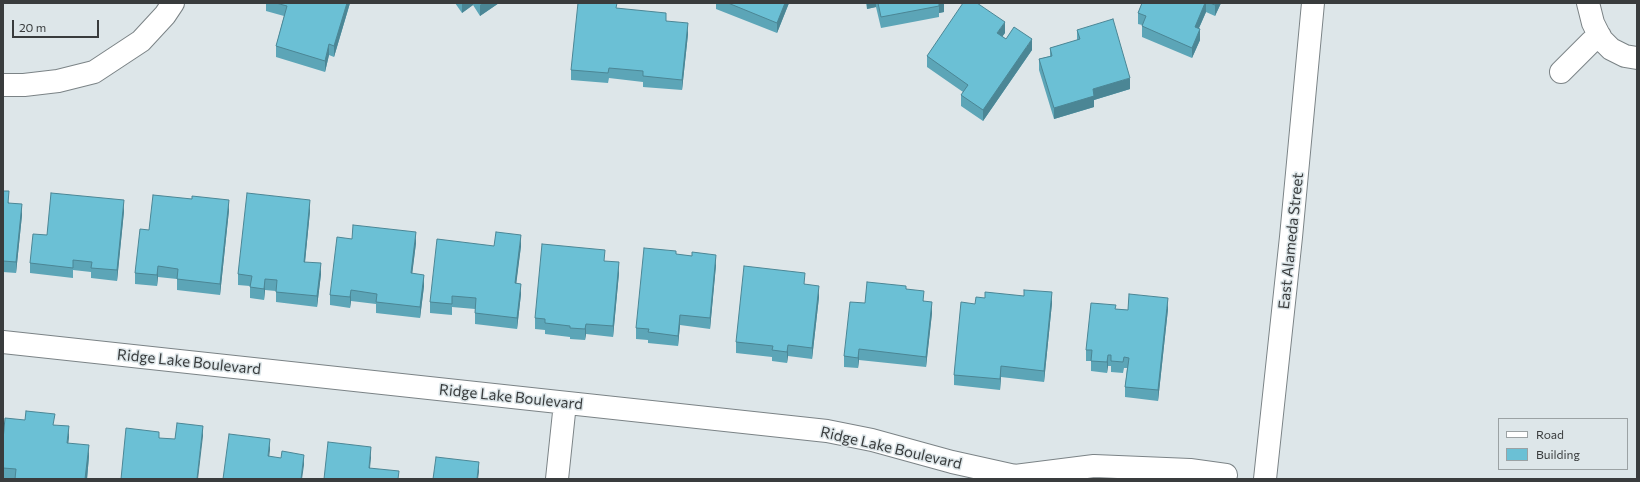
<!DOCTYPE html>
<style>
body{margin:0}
#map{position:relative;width:1640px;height:482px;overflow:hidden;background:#dde6e9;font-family:Commissioner,sans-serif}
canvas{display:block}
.frame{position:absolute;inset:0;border:4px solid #393c3d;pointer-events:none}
.legend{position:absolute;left:1498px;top:418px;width:130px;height:52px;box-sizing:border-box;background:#dde6e9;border:1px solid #9ba2a4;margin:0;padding:5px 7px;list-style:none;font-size:12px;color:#393c3d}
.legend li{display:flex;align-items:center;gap:8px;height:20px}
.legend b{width:20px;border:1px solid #9ba2a4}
.scale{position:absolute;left:12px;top:20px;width:87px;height:18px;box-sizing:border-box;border:2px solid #393c3d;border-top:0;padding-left:5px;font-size:12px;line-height:14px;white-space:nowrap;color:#393c3d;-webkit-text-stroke:3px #dde6e9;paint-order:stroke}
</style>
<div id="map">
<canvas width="1640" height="482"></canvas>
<div class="frame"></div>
<ul class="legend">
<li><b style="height:5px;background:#fff"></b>Road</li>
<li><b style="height:11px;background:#6bc0d5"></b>Building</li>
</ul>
<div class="scale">20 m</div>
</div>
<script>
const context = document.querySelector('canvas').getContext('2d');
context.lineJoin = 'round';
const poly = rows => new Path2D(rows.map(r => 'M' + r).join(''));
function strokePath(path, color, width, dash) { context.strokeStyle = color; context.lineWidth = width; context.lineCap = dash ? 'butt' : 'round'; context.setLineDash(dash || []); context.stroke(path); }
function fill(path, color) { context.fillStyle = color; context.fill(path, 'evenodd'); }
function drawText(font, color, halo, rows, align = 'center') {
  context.font = font + ' Commissioner,sans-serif'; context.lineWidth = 3; context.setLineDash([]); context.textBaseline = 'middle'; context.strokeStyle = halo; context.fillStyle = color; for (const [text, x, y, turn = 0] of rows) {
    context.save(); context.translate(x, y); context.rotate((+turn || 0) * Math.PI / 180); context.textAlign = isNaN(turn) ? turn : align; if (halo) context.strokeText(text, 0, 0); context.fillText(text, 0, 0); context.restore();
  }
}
const minor = poly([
 [1588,3,1593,23,1601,39,1611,49,1625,56,1637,58],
 [1561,72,1591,42,1600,36],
 [3,85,24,85,58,81,94,72,141,41,165,15,173,3],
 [3,342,827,431,872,440,952,462,1015,476],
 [557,479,565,403],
 [1022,479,1015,476,1094,466,1190,470,1226,475],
 [1265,479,1291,237,1313,3]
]);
const wall = poly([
 [266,3,350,3,334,57,329,55,325,72,276,57,276,46,284,16,266,11],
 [455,3,499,3,480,16,473,5,462,13],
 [716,3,789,3,777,33,716,9],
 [866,3,944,3,944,12,939,13,939,17,881,28,876,7,867,9],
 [1142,3,1221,3,1215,16,1206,12,1199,28,1200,40,1192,58,1142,37,1142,25,1138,24,1138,13],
 [617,8,666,21,688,34,682,90,643,87,643,82,609,78,608,83,571,80,571,70],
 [1077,30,1130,89,1094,100,1094,107,1054,119,1039,70,1039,59,1050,56,1050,48,1077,40],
 [1005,33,1002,36,1006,39,1032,50,983,121,961,106,961,95,963,92,927,67,927,56],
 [3,191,9,203,22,215,16,273,3,272],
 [229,210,220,295,177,290,177,279,158,277,157,286,135,284,135,273,149,230],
 [124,211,117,281,91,278,91,272,73,270,73,278,30,273,30,263,47,235],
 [310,211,305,262,321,274,317,307,276,302,276,291,265,290,264,300,250,298,250,286,238,285,238,274],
 [352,239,416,243,412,273,424,286,420,318,376,313,376,304,351,301,350,308,330,305,330,295],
 [494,246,521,246,516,283,521,294,517,329,475,324,475,309,452,307,452,315,430,313,430,302],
 [676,255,692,256,716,265,710,329,680,325,678,346,648,343,648,340,636,339,636,328],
 [605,261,619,273,613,337,586,334,585,340,570,339,570,337,545,334,545,330,535,329,535,318],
 [805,284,819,297,812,359,788,356,787,363,772,361,772,357,736,353,736,342],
 [906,289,924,301,932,313,926,367,859,360,858,368,844,367,844,356,865,303],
 [985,298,1052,303,1044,382,1001,377,1000,390,954,385,954,375,975,304],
 [1116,309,1128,310,1168,309,1158,401,1125,397,1125,387,1127,368,1124,368,1123,373,1111,372,1111,366,1108,366,1107,373,1091,371,1091,361,1086,361,1086,350],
 [55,425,69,437,68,443,89,456,87,479,3,479,3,440]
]);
const shadedWall = poly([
 [347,3,350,3,334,57,334,46],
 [462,3,473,3,473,5,462,13],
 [483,3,499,3,480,16,480,5],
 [785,3,789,3,777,33,777,23],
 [867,3,876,3,876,7,867,9],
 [939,3,944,3,944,12,939,13],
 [1205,3,1206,3,1206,12,1195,37,1195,27],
 [1216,3,1221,3,1215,16,1215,5],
 [1005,22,1005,33,997,44,997,33],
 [688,23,688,34,682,90,682,80],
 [1200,29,1200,40,1192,58,1192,48],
 [1032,39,1032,50,983,121,983,110],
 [329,44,329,55,325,72,325,61],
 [1130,78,1130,89,1094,100,1094,107,1054,119,1054,108,1093,89],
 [124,200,124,211,117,281,117,270],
 [229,200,229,210,220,295,220,284],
 [310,200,310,211,304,272,304,262],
 [22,204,22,215,16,273,16,262],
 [416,232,416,243,411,284,411,273],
 [521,235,521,246,515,294,515,283],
 [716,255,716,265,710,329,710,318],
 [619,262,619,273,613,337,613,326],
 [321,263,321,274,317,307,317,296],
 [158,266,158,277,157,286,157,275],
 [424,275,424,286,420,318,420,307],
 [265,279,265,290,264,300,264,289],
 [521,284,521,294,517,329,517,318],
 [819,286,819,297,812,359,812,348],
 [351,290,351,301,350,308,350,297],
 [1052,292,1052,303,1044,382,1044,371],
 [1168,298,1168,309,1158,401,1158,390],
 [932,302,932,313,926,367,926,357],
 [680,315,680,325,678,346,678,336],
 [586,324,586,334,585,340,585,329],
 [788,345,788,356,787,363,787,352],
 [859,349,859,360,858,368,858,358],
 [1108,355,1108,366,1107,373,1107,362],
 [1001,366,1001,377,1000,390,1000,379],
 [69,426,69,437,67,454,67,443],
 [203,426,203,436,198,479,197,479],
 [270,439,270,450,268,467,268,456],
 [89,445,89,456,87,479,85,479],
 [371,447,371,458,369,478,369,468],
 [304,455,304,465,302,479,301,479],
 [479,462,479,472,478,479,477,479]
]);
const building = poly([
 [276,3,347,3,334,46,329,44,325,61,276,46,287,6,276,3],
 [578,3,617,3,616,8,666,13,666,21,688,23,682,80,643,76,643,71,609,68,608,73,571,70,578,3],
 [728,3,785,3,777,23,728,3],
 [878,3,939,3,939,6,881,17,878,3],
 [963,3,977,3,1005,22,997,33,1006,39,1014,27,1032,39,983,110,961,95,968,85,927,56,963,3],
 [1142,3,1205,3,1195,27,1200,29,1192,48,1142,26,1146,16,1138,13,1142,3],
 [1210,3,1216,3,1215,5,1210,3],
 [1113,19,1130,78,1093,89,1094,96,1054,108,1039,59,1052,56,1050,48,1080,39,1077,30,1113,19],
 [3,191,9,191,8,203,22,204,16,262,3,261,3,191],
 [51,193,124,200,117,270,91,268,92,262,73,260,73,268,30,263,33,234,47,235,51,193],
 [247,193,310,200,304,262,321,263,317,296,276,292,277,280,265,279,264,289,250,287,252,276,238,274,247,193],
 [153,195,192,199,192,196,229,200,220,284,177,279,178,269,158,266,157,275,135,273,140,229,149,230,153,195],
 [353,225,416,232,411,273,424,275,420,307,376,302,377,294,351,290,350,297,330,295,337,237,352,239,353,225],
 [496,232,521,235,515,283,521,284,517,318,475,313,476,298,452,296,452,304,430,302,437,239,494,246,496,232],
 [542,244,605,250,604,261,619,262,613,326,586,324,585,329,570,328,570,326,545,323,545,319,535,318,542,244],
 [644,248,676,251,676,254,692,256,692,252,716,255,710,318,680,315,678,336,648,332,649,329,636,328,644,248],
 [744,266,805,273,804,284,819,286,812,348,788,345,787,352,772,350,773,346,736,342,744,266],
 [867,282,906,286,906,289,924,291,923,301,932,302,926,357,859,349,858,358,844,356,850,302,865,303,867,282],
 [1024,290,1052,292,1044,371,1001,366,1000,379,954,375,961,302,975,304,976,297,985,298,985,292,1024,296,1024,290],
 [1129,294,1168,298,1158,390,1125,387,1129,358,1124,357,1123,362,1111,361,1111,355,1108,355,1107,362,1091,361,1092,350,1086,350,1091,303,1116,305,1115,309,1128,310,1129,294],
 [26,411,55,414,53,425,69,426,67,443,89,445,85,479,15,479,16,469,3,468,3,440,5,418,25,420,26,411],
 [177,423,203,426,197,479,121,479,126,428,159,432,159,438,175,439,177,423],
 [229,434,270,439,268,456,281,458,282,451,304,455,301,479,223,479,229,434],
 [328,442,371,447,369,468,399,471,398,479,324,479,328,442],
 [436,457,479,462,477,479,433,479,436,457]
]);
const streetNames = [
 ["East Alameda Street",1291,241,-84],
 ["Ridge Lake Boulevard",189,362,6],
 ["Ridge Lake Boulevard",511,397,6],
 ["Ridge Lake Boulevard",891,448,13]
];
strokePath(minor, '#7b8386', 24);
strokePath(minor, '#fff', 22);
fill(wall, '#5ca5b7');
fill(shadedWall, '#4b8695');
fill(building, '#6bc0d5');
strokePath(building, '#4b8695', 1);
drawText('15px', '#393c3d', '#dde6e9', streetNames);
</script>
